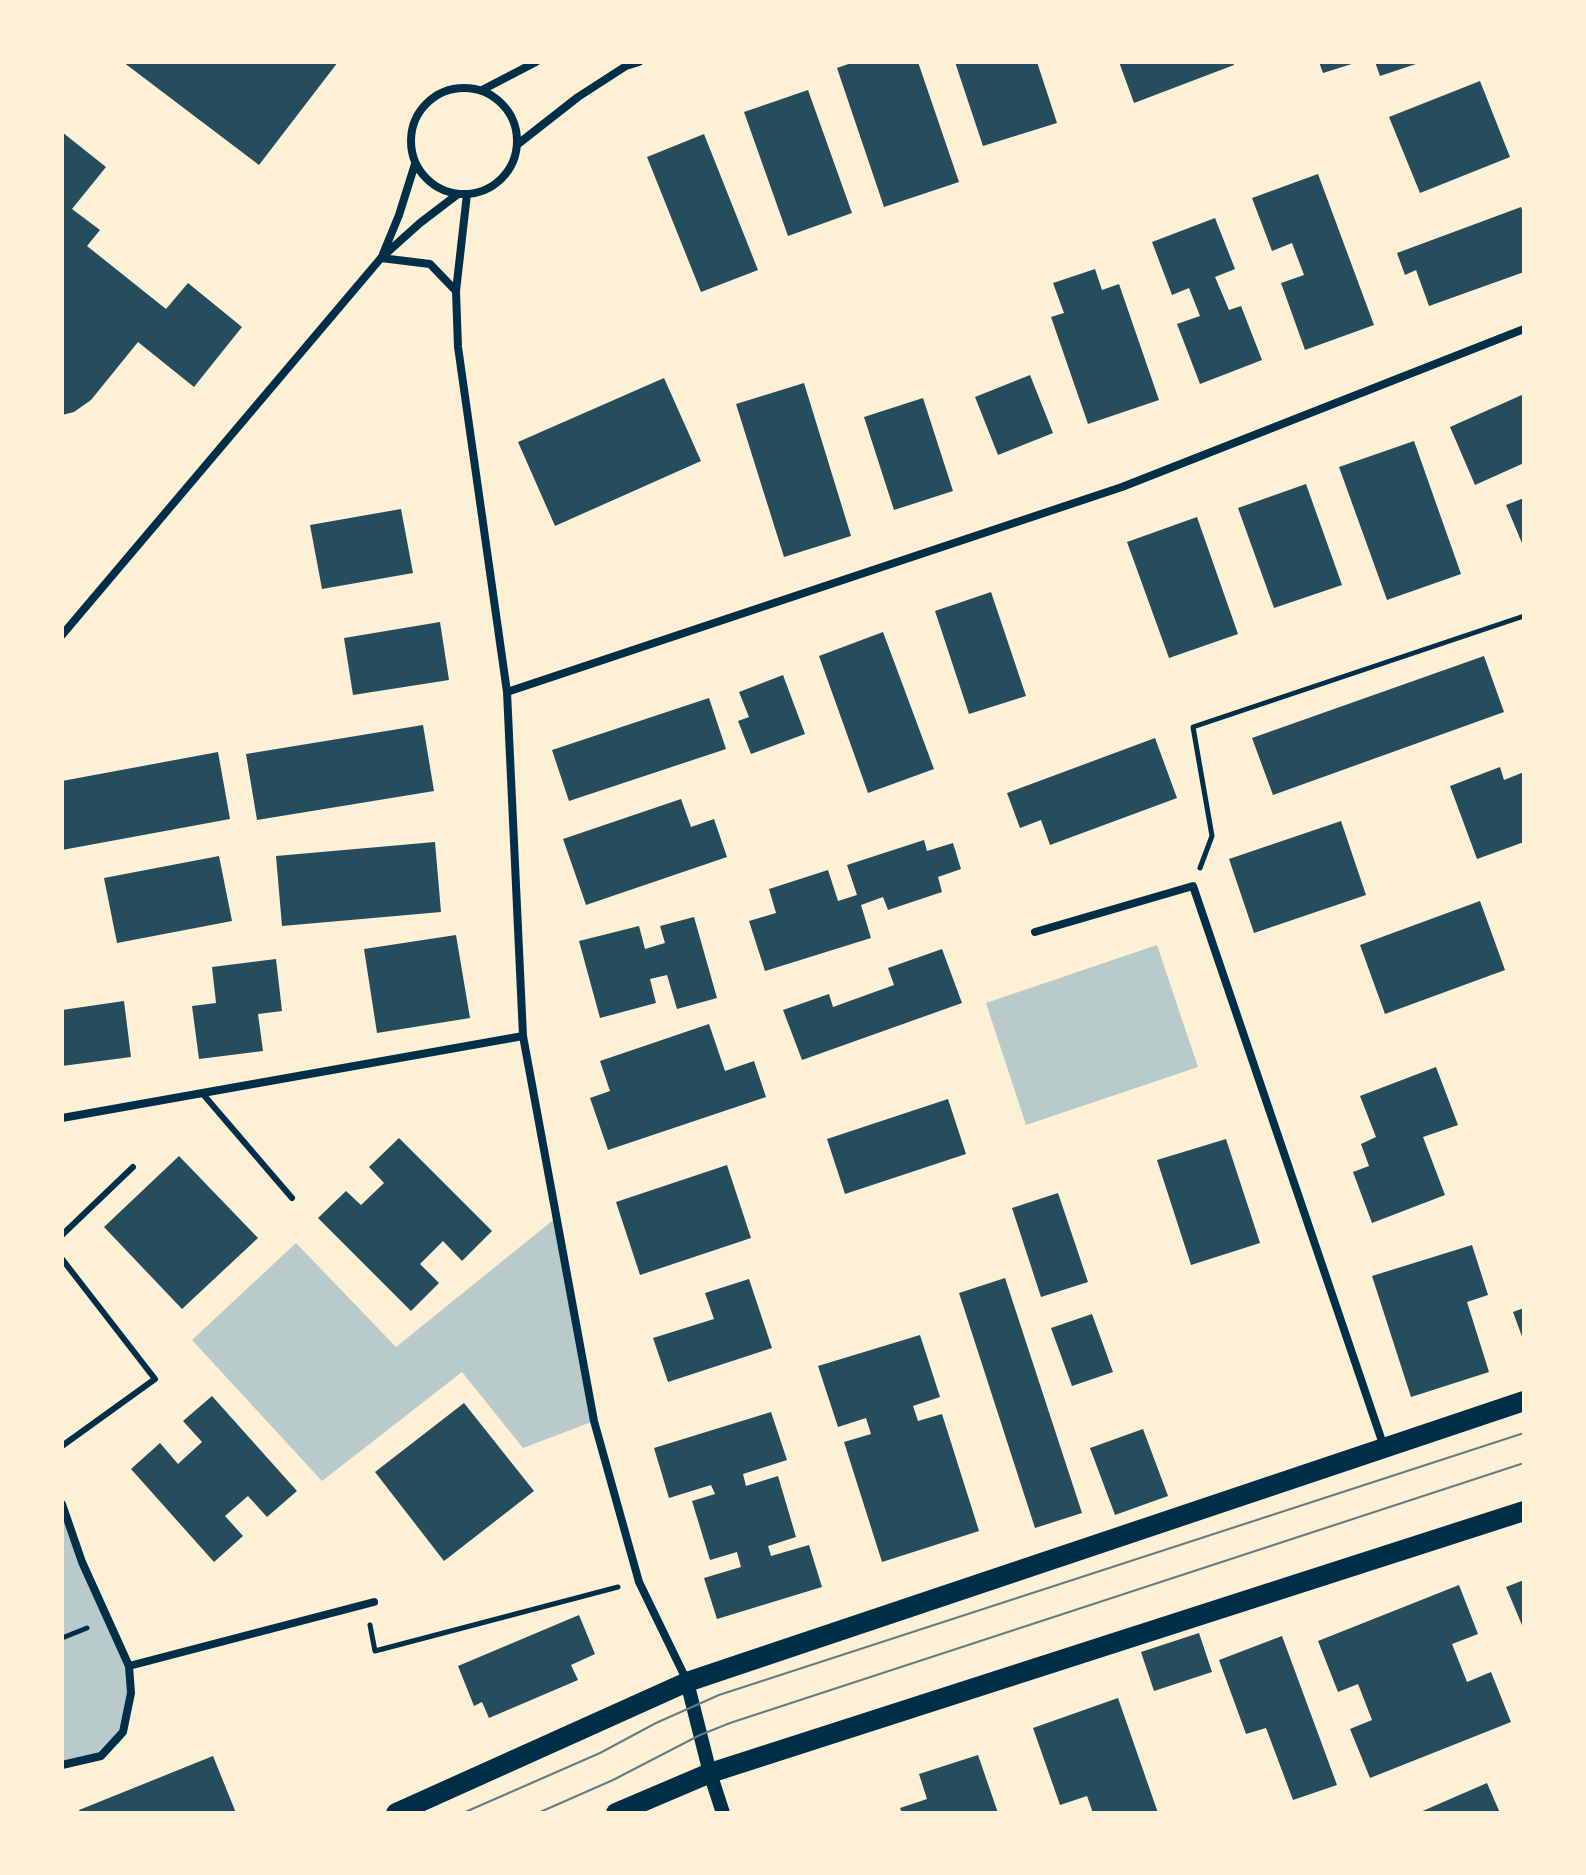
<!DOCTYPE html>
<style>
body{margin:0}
#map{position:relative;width:1586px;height:1875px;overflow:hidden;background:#fdf0d5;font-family:Spectral,serif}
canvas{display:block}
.frame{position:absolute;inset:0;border:64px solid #fdf0d5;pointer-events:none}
</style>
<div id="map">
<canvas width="1586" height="1875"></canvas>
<div class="frame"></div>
</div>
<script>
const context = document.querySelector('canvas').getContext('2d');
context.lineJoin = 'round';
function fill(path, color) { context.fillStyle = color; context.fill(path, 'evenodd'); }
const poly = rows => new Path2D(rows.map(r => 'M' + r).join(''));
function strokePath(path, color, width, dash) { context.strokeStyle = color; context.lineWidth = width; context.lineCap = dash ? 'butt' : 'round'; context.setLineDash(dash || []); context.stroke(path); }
const green = poly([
 [1157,945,1198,1067,1026,1125,986,1003],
 [557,1217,594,1421,523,1448,462,1372,322,1481,192,1340,296,1243,396,1347],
 [62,1504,129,1666,131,1693,123,1732,101,1756,62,1765]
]);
const building = poly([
 [123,62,338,62,259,165],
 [854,62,918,62,959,182,884,207,837,68],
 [955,62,1037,62,1057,123,983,146],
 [1119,62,1233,62,1234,65,1134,103],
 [1319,62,1355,62,1355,63,1323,73],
 [1375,62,1418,62,1419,63,1380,76],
 [1480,81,1510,157,1420,193,1389,117],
 [808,90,852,213,788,236,744,112],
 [62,132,106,167,72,209,100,230,87,246,166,309,188,283,242,327,194,387,138,342,91,400,74,412,62,415],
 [704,134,758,270,701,292,647,157],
 [1318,174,1374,325,1305,350,1281,283,1304,275,1292,243,1272,251,1252,198],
 [1521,207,1524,214,1524,272,1429,306,1416,270,1405,275,1397,253],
 [1215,218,1235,269,1215,277,1229,310,1241,306,1262,360,1200,384,1177,324,1200,316,1189,288,1172,295,1152,242],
 [1095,269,1102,290,1119,284,1159,400,1088,424,1051,317,1064,313,1053,283],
 [1030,375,1053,433,998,455,975,397],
 [664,378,701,461,555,526,518,442],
 [804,383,851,536,784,557,736,404],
 [1524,394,1524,463,1475,485,1450,427],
 [923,398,953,491,894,510,864,417],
 [1414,441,1461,574,1387,600,1339,467],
 [1306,484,1342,585,1274,608,1238,508],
 [1524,498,1524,548,1506,505],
 [401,509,413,573,322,589,310,525],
 [1197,517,1238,634,1169,658,1127,542],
 [991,592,1026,696,969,714,935,611],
 [440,622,449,680,353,695,344,638],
 [883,632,934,769,868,793,819,656],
 [1484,656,1504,712,1273,795,1252,738],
 [783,675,805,734,751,754,738,721,749,717,739,692],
 [709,698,726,749,569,801,552,750],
 [423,725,434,791,257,820,246,754],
 [1155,738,1177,798,1050,845,1041,820,1020,828,1007,793],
 [218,752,230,819,62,850,62,781],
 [1500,767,1504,780,1524,772,1524,842,1477,859,1450,786],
 [681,799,691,827,714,819,727,857,586,905,563,839],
 [1341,821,1366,895,1254,933,1229,859],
 [924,840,927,851,953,843,961,869,938,877,942,892,888,910,883,897,861,905,871,938,765,971,749,921,776,913,769,889,828,870,838,901,857,895,847,865],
 [435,842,441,912,282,926,276,856],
 [219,856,232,921,117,943,104,878],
 [1480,901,1505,970,1385,1014,1360,945],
 [694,917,717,998,677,1009,667,975,650,979,656,1003,600,1018,579,941,639,926,645,949,665,943,660,926],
 [456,935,470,1018,377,1033,364,949],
 [942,949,962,1003,802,1060,783,1010,829,994,833,1007,894,985,888,968],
 [276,959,282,1011,258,1014,263,1051,199,1059,192,1006,216,1003,212,967],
 [124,1001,131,1057,62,1066,62,1010],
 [709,1024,725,1071,754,1061,766,1097,608,1150,590,1098,610,1091,600,1061],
 [1436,1067,1458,1125,1423,1137,1445,1195,1372,1223,1353,1172,1369,1166,1361,1144,1376,1137,1360,1096],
 [948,1099,966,1154,845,1194,827,1139],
 [399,1138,492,1231,462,1261,443,1241,420,1264,439,1283,411,1311,318,1218,346,1191,361,1205,384,1183,369,1167],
 [1226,1139,1260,1243,1191,1265,1157,1160],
 [179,1156,258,1238,182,1309,104,1227],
 [727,1165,751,1238,640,1275,616,1202],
 [1058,1193,1088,1282,1041,1297,1012,1208],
 [1472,1245,1488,1295,1467,1302,1489,1372,1411,1397,1372,1276],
 [1005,1278,1082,1513,1035,1528,959,1293],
 [749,1279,772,1348,668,1382,653,1338,714,1319,705,1293],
 [1524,1308,1524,1342,1513,1312],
 [1092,1314,1113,1372,1072,1386,1051,1328],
 [920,1335,940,1397,913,1406,918,1421,942,1414,979,1531,882,1562,844,1442,871,1434,866,1418,838,1427,818,1366],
 [212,1396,297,1491,267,1517,248,1496,225,1516,243,1536,214,1562,131,1469,160,1443,178,1464,202,1442,183,1421],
 [464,1403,534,1491,444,1561,375,1472],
 [771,1412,787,1460,743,1474,746,1486,778,1476,796,1537,768,1546,771,1556,809,1545,822,1587,717,1619,704,1578,741,1567,737,1552,710,1560,692,1501,715,1494,711,1485,669,1498,654,1448],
 [1143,1429,1168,1496,1115,1515,1090,1448],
 [1524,1580,1524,1630,1506,1587],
 [1459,1585,1478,1634,1452,1644,1467,1682,1491,1672,1511,1722,1370,1778,1350,1729,1372,1720,1358,1684,1338,1692,1318,1641],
 [579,1615,595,1654,571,1665,578,1680,489,1718,482,1702,474,1706,458,1666],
 [1199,1633,1212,1672,1154,1691,1141,1652],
 [1282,1636,1337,1785,1293,1800,1266,1728,1246,1734,1219,1660],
 [1118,1698,1158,1813,1093,1813,1087,1796,1060,1805,1033,1728],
 [978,1755,998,1813,902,1813,900,1808,927,1799,919,1774],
 [213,1756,236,1813,80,1813,79,1810],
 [1487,1783,1500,1813,1418,1813]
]);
const path = poly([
 [1200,868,1212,836,1193,727,1524,616],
 [370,1625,375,1651,618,1587],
 [62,1638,87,1628]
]);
const service = poly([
 [202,1093,292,1198],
 [62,1235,133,1167],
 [62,1259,155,1379,62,1446]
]);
const minor = poly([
 '411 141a53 53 0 1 1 106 0a53 53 0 1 1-106 0Z',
 [482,90,536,62],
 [518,144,578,97,626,66,639,62],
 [467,194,456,291,458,347,507,692,523,1036,594,1421,639,1582,687,1681],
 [383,254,399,215,415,164],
 [381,258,430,264,456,291],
 [62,635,381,258,420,223,458,194],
 [507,692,1122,487,1524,329],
 [1035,932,1193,886,1384,1447],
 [62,1118,523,1036],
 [62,1504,82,1562,129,1666,131,1693,123,1732,101,1756,62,1765],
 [129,1666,374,1602]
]);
const tertiary = poly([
 [687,1682,710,1773,723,1813]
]);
const primary = poly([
 [396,1813,687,1682,1524,1401],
 [616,1813,710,1773,1524,1511]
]);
const tram = poly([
 [463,1813,600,1753,656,1723,719,1695,1524,1433],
 [538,1813,613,1780,700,1735,730,1723,1524,1463]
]);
fill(green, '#b9caca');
fill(building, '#264d5e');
strokePath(path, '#003049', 5);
strokePath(service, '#003049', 6);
strokePath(minor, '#003049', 8);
strokePath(tertiary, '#003049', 14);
strokePath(primary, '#003049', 20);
strokePath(tram, '#657d81', 2);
</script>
